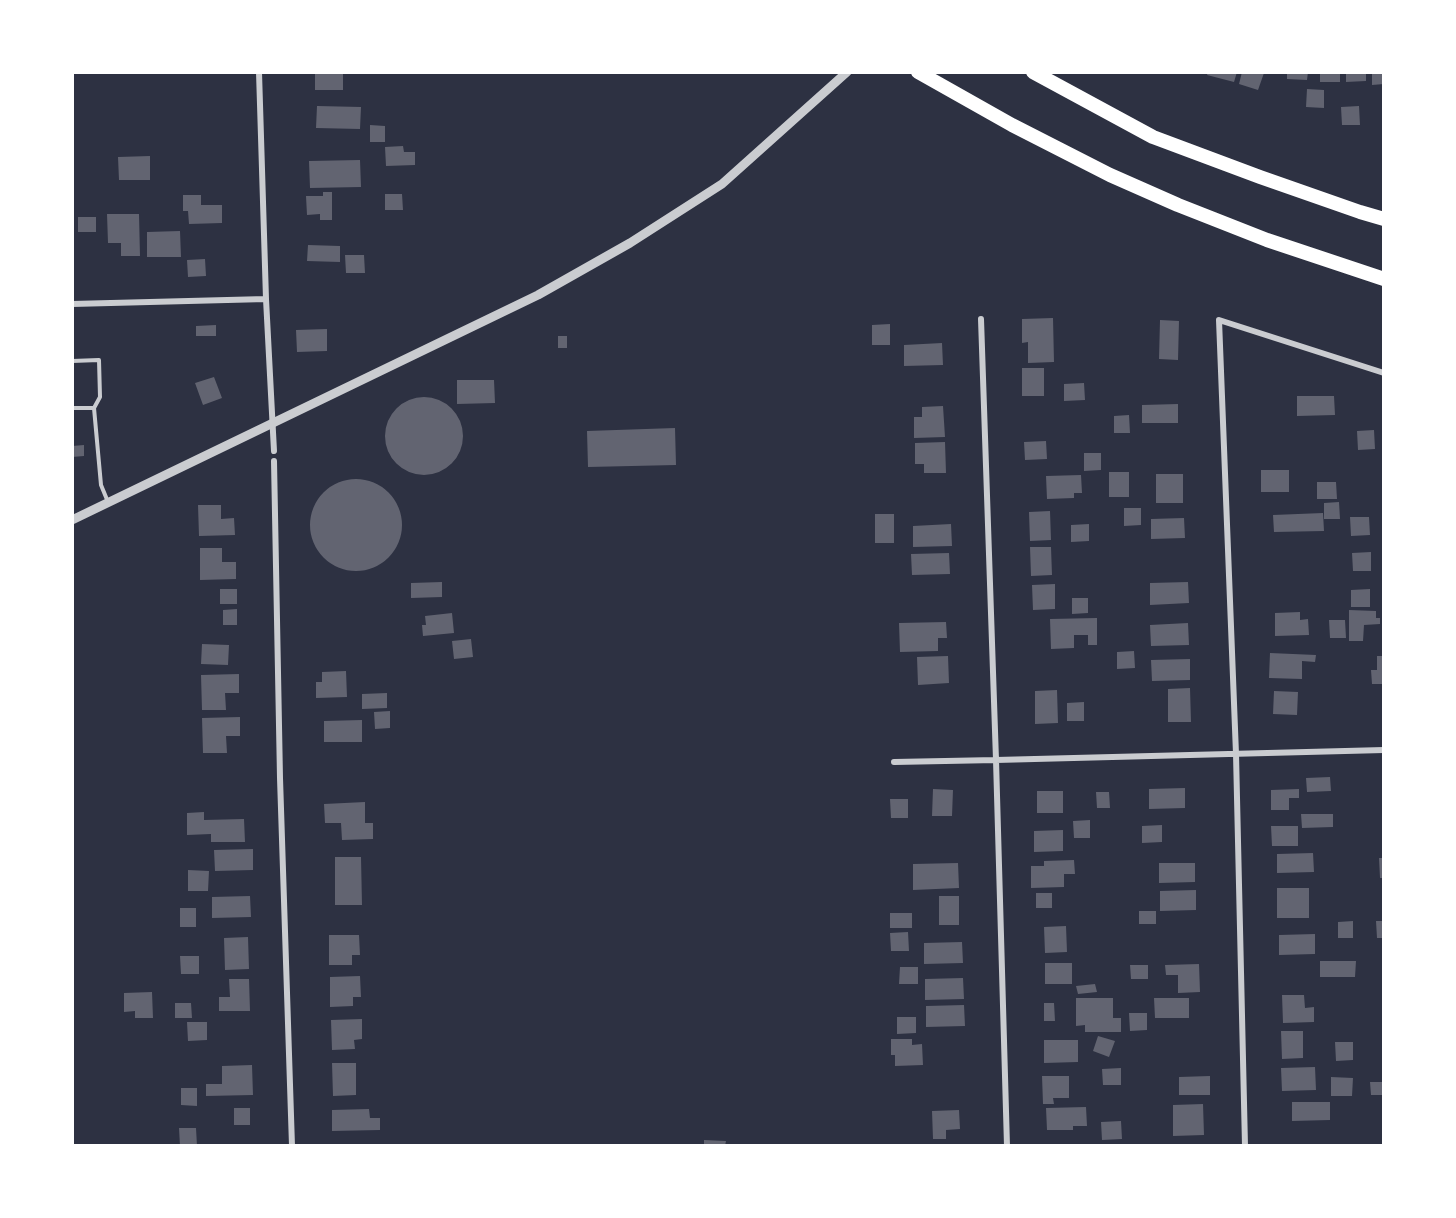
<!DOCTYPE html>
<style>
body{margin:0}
#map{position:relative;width:1456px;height:1218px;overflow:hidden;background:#2d3142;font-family:Figtree,sans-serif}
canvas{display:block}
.frame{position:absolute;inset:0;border:74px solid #fff;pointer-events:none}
</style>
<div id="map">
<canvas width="1456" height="1218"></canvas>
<div class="frame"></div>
</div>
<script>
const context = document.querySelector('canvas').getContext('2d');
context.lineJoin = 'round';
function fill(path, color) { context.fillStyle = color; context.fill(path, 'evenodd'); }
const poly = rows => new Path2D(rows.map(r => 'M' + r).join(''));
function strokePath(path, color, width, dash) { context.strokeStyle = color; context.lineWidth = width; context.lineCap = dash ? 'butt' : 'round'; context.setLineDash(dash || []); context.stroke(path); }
const building = poly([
 [315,72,343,72,343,90,315,90],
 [1208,72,1237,72,1234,82,1207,75],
 [1242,72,1259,72,1264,73,1258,90,1239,84],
 [1287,72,1308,72,1307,80,1287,79],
 [1320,72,1340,72,1340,82,1320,82],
 [1346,72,1366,72,1366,81,1346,82],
 [1372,72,1384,72,1384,84,1372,85],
 [1307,89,1324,90,1324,108,1306,107],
 [317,106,361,107,360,129,316,128],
 [1359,106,1360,125,1342,125,1341,107],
 [370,125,385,126,385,142,370,142],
 [403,146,404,152,415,152,415,165,386,166,385,147],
 [150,156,150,180,119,180,118,157],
 [360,160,361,187,310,188,309,161],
 [323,192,332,192,332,220,320,220,320,214,307,215,306,196,323,196],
 [385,194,402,194,403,210,385,210],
 [183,195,201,195,201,205,222,205,222,223,189,224,188,211,183,211],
 [107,214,139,214,140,256,121,256,121,243,108,243],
 [78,217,96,217,96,232,78,232],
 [180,231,181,257,147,257,147,232],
 [308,245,340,246,340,262,307,261],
 [345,255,364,255,365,273,346,273],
 [205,259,206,276,188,277,187,260],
 [1053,318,1054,362,1028,363,1028,342,1022,343,1022,319],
 [1160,320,1179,321,1178,360,1159,359],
 [890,324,890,345,872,345,872,325],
 [216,325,216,336,196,336,196,326],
 [327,329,327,351,297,352,296,330],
 [558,336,567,336,567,348,558,348],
 [942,343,943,365,904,366,904,345],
 [1022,368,1044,368,1044,396,1022,396],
 [214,377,222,398,203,405,195,383],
 [457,380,494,380,495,403,457,404],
 [1084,383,1085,400,1064,401,1064,384],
 [1297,396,1334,396,1335,415,1297,416],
 '385 436a39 39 0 1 1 78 0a39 39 0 1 1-78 0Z',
 [1178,404,1178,423,1142,423,1142,405],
 [943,406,945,437,914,438,914,417,922,417,922,407],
 [1129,415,1130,433,1114,433,1114,416],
 [675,428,676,465,588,467,587,431],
 [1374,430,1375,449,1358,450,1357,431],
 [1046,441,1047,459,1025,460,1024,442],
 [945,442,946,473,924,473,924,464,915,464,915,443],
 [84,445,84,456,72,457,72,446],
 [1084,453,1101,453,1101,470,1084,471],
 [1261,470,1289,470,1289,492,1261,492],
 [1109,472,1129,472,1129,497,1109,497],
 [1156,474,1183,474,1183,503,1156,503],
 [1081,475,1082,493,1074,493,1074,498,1047,499,1046,476],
 '310 525a46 46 0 1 1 92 0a46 46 0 1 1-92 0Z',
 [1317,482,1336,482,1337,499,1317,499],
 [1339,502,1340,519,1324,519,1324,503],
 [198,505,221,505,221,519,234,518,235,535,199,536],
 [1124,508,1141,508,1141,525,1124,526],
 [1050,511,1051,540,1030,541,1029,512],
 [1323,513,1324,531,1274,532,1273,515],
 [875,514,894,514,894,543,875,543],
 [1350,517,1369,517,1370,535,1351,536],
 [1184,518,1185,538,1151,539,1151,519],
 [951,524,952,546,913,547,913,526],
 [1089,524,1089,541,1071,542,1071,525],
 [1030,547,1051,547,1052,575,1031,576],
 [200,548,222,548,222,562,236,562,236,579,200,580],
 [1371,552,1371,571,1353,571,1352,553],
 [949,553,950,574,912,575,911,554],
 [442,582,442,597,411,598,411,583],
 [1188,582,1189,603,1150,605,1150,583],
 [1055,584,1055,609,1033,610,1032,585],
 [220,589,237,589,237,604,220,604],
 [1370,589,1370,607,1351,607,1351,590],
 [1072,598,1088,598,1088,613,1072,614],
 [237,609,237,625,223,625,223,610],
 [1349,610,1376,611,1376,618,1380,618,1380,624,1364,625,1363,641,1349,641],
 [1300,612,1300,620,1308,619,1309,635,1275,636,1275,613],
 [452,613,454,633,423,636,422,625,426,625,425,616],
 [1097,618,1097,645,1088,645,1088,635,1074,635,1074,648,1051,649,1050,619],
 [1329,620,1345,620,1346,638,1330,638],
 [946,622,947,638,938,638,938,651,900,652,899,623],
 [1188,623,1189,645,1151,646,1150,625],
 [471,639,473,657,454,659,452,641],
 [202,644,229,645,228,665,201,664],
 [1134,651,1135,668,1117,669,1117,652],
 [1270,653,1316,655,1315,662,1302,661,1302,679,1269,678],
 [948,656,949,683,918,685,917,657],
 [1377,656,1384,656,1384,684,1372,684,1371,670,1377,670],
 [1190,659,1190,680,1152,681,1151,660],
 [346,671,347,697,316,698,316,682,322,682,322,672],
 [239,674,239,693,225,693,226,710,202,710,201,675],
 [1190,688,1191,722,1168,722,1168,689],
 [1057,690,1058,723,1035,724,1035,691],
 [1274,691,1298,692,1297,715,1273,714],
 [387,693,387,708,362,709,362,694],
 [1084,702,1084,721,1067,721,1067,703],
 [390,711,390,728,375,729,374,712],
 [240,717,240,736,226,736,227,753,203,753,202,718],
 [362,720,362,742,324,742,324,721],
 [1330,777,1331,791,1307,792,1306,778],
 [1185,788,1185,808,1149,809,1149,789],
 [933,789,953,790,952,816,932,816],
 [1299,789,1299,798,1289,798,1289,810,1271,810,1271,790],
 [1037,791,1063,791,1063,813,1037,813],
 [1096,792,1109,792,1110,808,1097,808],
 [890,799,908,799,908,818,891,818],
 [365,802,365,823,373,823,373,839,342,840,341,823,325,823,324,804],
 [204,812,204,820,244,819,245,842,211,842,211,834,187,835,187,813],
 [1301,814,1333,814,1333,827,1302,828],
 [1090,820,1090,838,1074,838,1073,821],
 [1162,825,1162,842,1142,843,1142,826],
 [1271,826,1298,826,1298,846,1272,846],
 [1063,830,1063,851,1034,852,1034,831],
 [253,849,253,870,215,871,214,850],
 [1313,853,1314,872,1277,873,1277,854],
 [335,857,361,857,362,905,335,905],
 [1379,858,1384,858,1384,878,1380,878],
 [1074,860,1075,874,1064,874,1064,887,1031,888,1031,866,1044,866,1044,861],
 [958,863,959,888,913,890,913,864],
 [1159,863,1195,863,1195,882,1159,883],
 [188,870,209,871,208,891,188,891],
 [1277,888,1309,888,1309,918,1277,918],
 [1196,890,1196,910,1160,911,1160,891],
 [1036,893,1052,893,1052,908,1036,908],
 [250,896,251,917,212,918,212,897],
 [939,896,959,896,959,925,939,925],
 [180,908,196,908,196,927,180,927],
 [1139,911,1156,911,1156,924,1139,924],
 [890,913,912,913,912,928,890,928],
 [1353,921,1353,938,1338,938,1338,922],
 [1376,921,1384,921,1384,938,1377,938],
 [1066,926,1067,952,1045,953,1044,927],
 [908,932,909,951,891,951,890,933],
 [1315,934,1315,954,1279,955,1279,935],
 [329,935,359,935,360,955,352,955,352,965,329,965],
 [248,937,249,969,225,970,224,938],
 [962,942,963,963,924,964,924,943],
 [180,956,199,956,199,974,181,974],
 [1320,961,1356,961,1355,977,1320,977],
 [1045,963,1072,963,1072,984,1045,984],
 [1199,964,1200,992,1178,993,1178,975,1166,975,1165,965],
 [1130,965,1148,965,1148,979,1131,979],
 [900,967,918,967,918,984,899,984],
 [360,976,361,997,353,997,353,1006,330,1007,330,977],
 [963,978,964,999,925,1000,925,979],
 [229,979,249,979,250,1011,219,1011,219,997,230,997],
 [1095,984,1097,992,1078,994,1076,986],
 [152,992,153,1018,135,1018,135,1011,124,1012,124,993],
 [1282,995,1304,995,1305,1008,1314,1007,1314,1022,1283,1023],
 [1076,998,1113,998,1113,1018,1121,1018,1121,1032,1085,1032,1085,1025,1076,1026],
 [1154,998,1189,998,1189,1018,1155,1018],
 [175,1003,191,1003,192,1018,175,1018],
 [1044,1003,1054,1003,1055,1021,1044,1021],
 [964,1005,965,1026,926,1027,926,1006],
 [1129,1013,1147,1013,1147,1030,1130,1031],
 [897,1017,916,1017,916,1033,897,1034],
 [362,1019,362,1039,354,1040,355,1049,332,1050,331,1020],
 [187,1022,207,1022,207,1040,188,1041],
 [1281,1031,1303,1031,1303,1058,1282,1059],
 [1098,1036,1115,1041,1109,1057,1093,1051],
 [891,1039,912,1039,912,1045,922,1044,923,1065,895,1066,895,1055,891,1055],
 [1044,1040,1078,1040,1078,1062,1044,1063],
 [1335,1042,1353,1042,1353,1060,1336,1061],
 [332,1063,356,1063,356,1095,333,1096],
 [252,1065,253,1095,206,1096,206,1084,222,1084,222,1066],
 [1315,1067,1316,1090,1282,1091,1281,1068],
 [1121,1068,1121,1085,1103,1085,1102,1069],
 [1042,1076,1069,1076,1069,1098,1053,1098,1054,1104,1043,1104],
 [1210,1076,1210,1095,1179,1095,1179,1077],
 [1331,1077,1353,1078,1352,1096,1331,1096],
 [1370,1082,1384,1082,1384,1095,1371,1095],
 [181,1088,197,1088,197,1106,181,1105],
 [1292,1102,1330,1102,1330,1120,1292,1121],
 [1203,1104,1204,1135,1173,1136,1173,1105],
 [1086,1107,1087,1126,1073,1126,1073,1130,1047,1130,1046,1108],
 [234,1108,250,1108,250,1125,234,1125],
 [369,1109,370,1118,380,1118,380,1130,332,1131,332,1110],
 [959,1110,960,1129,946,1130,946,1139,933,1139,932,1111],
 [1121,1121,1122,1139,1102,1140,1101,1122],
 [179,1128,196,1128,197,1146,180,1146],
 [704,1140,726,1141,725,1146,704,1146]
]);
const service = poly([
 [72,361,99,360,100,397,94,408,101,485,108,502],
 [72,408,94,408]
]);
const minor = poly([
 [259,72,266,299,274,451],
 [72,304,266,299],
 [981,319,996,760,1007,1146],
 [274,461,280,778,292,1146],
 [894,762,996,760,1384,750],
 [1245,1146,1236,754,1219,320,1384,373]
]);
const tertiary = poly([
 [72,520,538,295,630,243,722,184,847,72]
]);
const motorway = poly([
 [918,72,1012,125,1110,175,1178,205,1267,240,1384,279],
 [1033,72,1153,137,1260,177,1360,212,1384,219]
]);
fill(building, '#626471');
strokePath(service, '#caccd0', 4);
strokePath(minor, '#caccd0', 6);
strokePath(tertiary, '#caccd0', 9);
strokePath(motorway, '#fff', 14);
</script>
